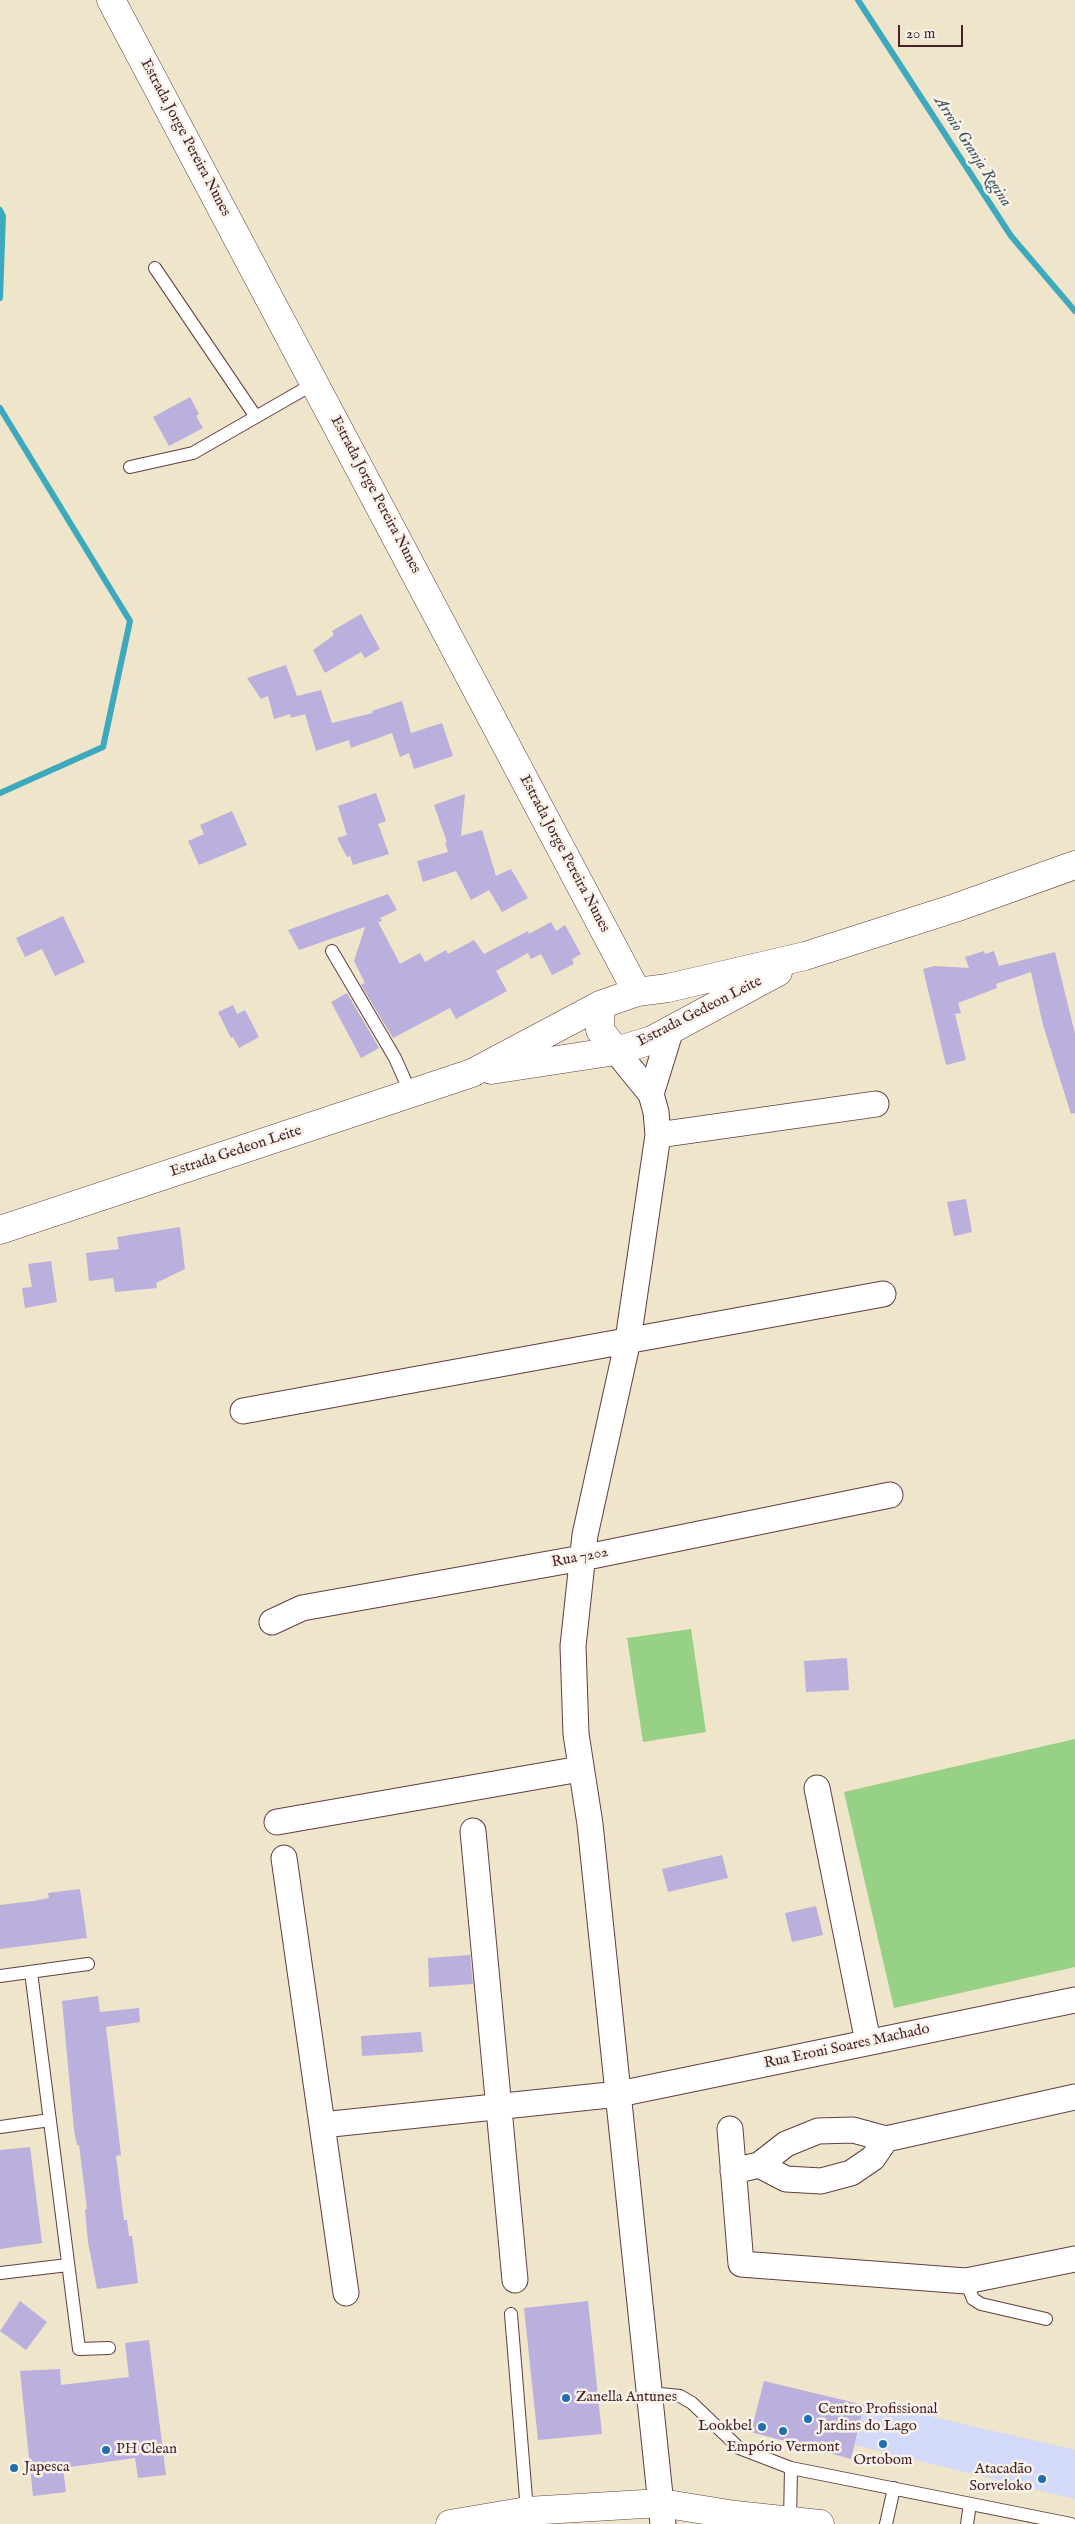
<!DOCTYPE html>
<meta charset="utf-8">
<style>
body{margin:0}
#map{position:relative;width:1075px;height:2524px;overflow:hidden;background:#efe5ca;font-family:"IM FELL English",serif}
canvas{display:block}
.scale{position:absolute;left:898px;top:25px;width:65px;height:22px;box-sizing:border-box;border:2px solid #4a1f2b;border-top:0;padding-left:6px;font-size:15px;line-height:18px;white-space:nowrap;color:#4a1f2b;-webkit-text-stroke:4px #f7f3e8;paint-order:stroke}
</style>
<div id="map">
<canvas width="1075" height="2524"></canvas>
<div class="scale">20 m</div>
</div>
<script>
const context = document.querySelector('canvas').getContext('2d');
context.lineJoin = 'round';
function fill(path, color) { context.fillStyle = color; context.fill(path, 'evenodd'); }
const poly = rows => new Path2D(rows.map(r => 'M' + r).join(''));
function strokePath(path, color, width, dash) { context.strokeStyle = color; context.lineWidth = width; context.lineCap = dash ? 'butt' : 'round'; context.setLineDash(dash || []); context.stroke(path); }
function drawText(font, color, halo, rows, align = 'center') {
  context.font = font + ' "IM FELL English",serif'; context.lineWidth = 5; context.setLineDash([]); context.textBaseline = 'middle'; context.strokeStyle = halo; context.fillStyle = color; for (const [text, x, y, turn = 0] of rows) {
    context.save(); context.translate(x, y); context.rotate((+turn || 0) * Math.PI / 180); context.textAlign = isNaN(turn) ? turn : align; if (halo) context.strokeText(text, 0, 0); context.fillText(text, 0, 0); context.restore();
  }
}
const built = poly([
 [865,2401,1075,2450,1075,2499,855,2445]
]);
const green = poly([
 [691,1629,706,1732,643,1742,627,1638],
 [1075,1739,1075,1967,894,2008,844,1792]
]);
const stream = poly([
 [858,0,1011,236,1075,311],
 [0,210,3,216,0,298],
 [0,408,130,621,103,747,0,793]
]);
const building = poly([
 [190,397,199,414,196,416,203,428,169,446,153,417],
 [361,614,380,649,365,658,361,652,325,673,313,650,334,635,332,631],
 [286,665,297,696,321,690,332,723,373,713,372,711,402,701,411,733,442,723,453,756,414,769,409,753,400,757,392,733,351,748,349,740,316,751,305,714,291,718,290,714,274,719,268,696,261,699,247,678],
 [376,793,386,821,378,824,389,854,353,865,350,856,347,857,337,838,347,835,338,806],
 [465,794,461,836,482,830,496,876,511,869,528,898,502,912,489,890,471,900,456,871,423,882,417,861,448,852,445,842,447,842,434,805],
 [232,811,247,845,199,865,188,841,204,834,200,825],
 [388,894,397,910,380,918,382,921,378,922,400,964,420,953,425,962,446,950,448,954,474,940,484,954,528,931,529,934,551,922,556,931,565,925,581,954,572,959,574,964,552,975,541,954,531,959,528,953,496,971,507,991,456,1019,450,1008,393,1038,361,985,365,983,354,961,365,927,299,950,288,930],
 [63,916,85,962,55,976,42,949,25,957,16,938],
 [984,951,985,954,994,951,999,966,1055,952,1075,1034,1075,1113,1071,1114,1043,1025,1031,972,996,984,997,988,958,1003,961,1013,955,1014,966,1060,946,1065,923,969,934,966,969,968,965,957],
 [347,993,379,1048,361,1058,331,1002],
 [233,1005,237,1014,245,1010,259,1037,239,1048,233,1037,231,1038,218,1012],
 [966,1199,972,1232,954,1236,947,1202],
 [180,1227,185,1269,156,1283,157,1288,115,1292,113,1278,89,1281,86,1253,119,1249,117,1237],
 [51,1261,57,1302,25,1308,22,1288,32,1287,28,1264],
 [847,1658,849,1690,806,1692,804,1661],
 [722,1855,728,1878,668,1892,662,1869],
 [80,1889,87,1938,0,1949,0,1905,33,1901,49,1898,48,1893],
 [816,1906,823,1935,792,1942,785,1913],
 [470,1955,473,1984,429,1987,428,1958],
 [98,1996,100,2012,139,2008,140,2022,106,2027,121,2155,116,2156,124,2220,127,2220,129,2236,132,2236,138,2283,97,2289,88,2242,85,2210,87,2209,79,2145,77,2145,74,2130,62,2001],
 [421,2032,423,2052,362,2056,361,2036],
 [30,2147,42,2243,0,2249,0,2150],
 [20,2301,47,2322,26,2350,0,2331],
 [588,2301,602,2434,538,2440,524,2308],
 [149,2340,166,2475,138,2478,135,2458,63,2468,66,2492,33,2496,20,2371,60,2369,61,2385,129,2377,125,2343],
 [764,2381,864,2405,851,2459,751,2432]
]);
const service = poly([
 [155,268,256,417],
 [130,467,193,453,315,383],
 [332,951,395,1058,411,1094],
 [31,1972,79,2349,109,2348],
 [0,1976,88,1964],
 [0,2127,50,2120],
 [0,2273,68,2265],
 [966,2281,973,2299,981,2304,1046,2319],
 [511,2314,527,2511],
 [650,2393,680,2396,692,2403,739,2448,791,2468,1071,2524],
 [790,2521,791,2468],
 [886,2524,894,2488],
 [967,2524,970,2504]
]);
const minor = poly([
 [616,1051,651,1094,656,1112,658,1135,628,1340,585,1535,573,1646,576,1734,590,1824,663,2524],
 [651,1094,671,1029],
 [658,1135,876,1104],
 [243,1411,883,1294],
 [272,1622,302,1608,582,1558,890,1495],
 [817,1788,868,2042],
 [277,1822,580,1769],
 [473,1831,515,2280],
 [284,1858,346,2293],
 [322,2125,619,2094,1075,2000],
 [730,2129,741,2264,966,2281,1075,2259],
 [759,2165,786,2179,821,2181,851,2173,873,2158,886,2139],
 [733,2171,759,2165,786,2144,818,2131,853,2130,886,2139,1075,2097]
]);
const tertiary = poly([
 [111,0,637,992]
]);
const secondary = poly([
 [600,1005,600,1030,616,1051],
 [491,1070,616,1051,652,1040,778,972],
 [0,1230,472,1073,600,1005,637,992,668,988,805,956,955,908,1075,865]
]);
const primary = poly([
 [450,2524,527,2511,661,2503,735,2515,820,2524]
]);
const markers = [
 [566,2398,5,"#1f6fb2"],
 [808,2419,5,"#1f6fb2"],
 [762,2427,5,"#1f6fb2"],
 [783,2431,5,"#1f6fb2"],
 [883,2444,5,"#1f6fb2"],
 [106,2450,5,"#1f6fb2"],
 [14,2468,5,"#1f6fb2"],
 [1042,2479,5,"#1f6fb2"]
];
const streetNames = [
 ["Estrada Jorge Pereira Nunes",185,138,62],
 ["Estrada Jorge Pereira Nunes",375,495,62],
 ["Estrada Jorge Pereira Nunes",564,854,62],
 ["Estrada Gedeon Leite",700,1012,-27],
 ["Estrada Gedeon Leite",236,1152,-18],
 ["Rua 7202",580,1558,-11],
 ["Rua Eroni Soares Machado",847,2047,-12]
];
const poiNames = [
 ["Zanella Antunes",576,2398],
 ["Centro Profissional",818,2410],
 ["Jardins do Lago",818,2427],
 ["Lookbel",752,2427,"right"],
 ["Empório Vermont",783,2448,"center"],
 ["PH Clean",116,2450],
 ["Ortobom",883,2461,"center"],
 ["Japesca",24,2468],
 ["Atacadão",1032,2470,"right"],
 ["Sorveloko",1032,2487,"right"]
];
const waterNames = [
 ["Arroio Granja Regina",972,152,57]
];
fill(built, '#d2d9f9');
fill(green, '#96d185');
strokePath(stream, '#3da9bd', 6);
fill(building, '#baafdd');
strokePath(service, '#633d43', 14);
strokePath(minor, '#633d43', 27);
strokePath(tertiary, '#633d43', 29);
strokePath(secondary, '#633d43', 29);
strokePath(primary, '#633d43', 29);
strokePath(service, '#fff', 12);
strokePath(minor, '#fff', 25);
strokePath(tertiary, '#fff', 28);
strokePath(secondary, '#fff', 28);
strokePath(primary, '#fff', 28);
for (const [x, y, r, color] of markers) { const dot = new Path2D(); dot.arc(x, y, r, 0, 2 * Math.PI); context.fillStyle = color; context.fill(dot); strokePath(dot, '#f7f3e8', 2); }
drawText('15px', '#4a1f2b', '#f7f3e8', streetNames);
drawText('15px', '#4a1f2b', '#f7f3e8', poiNames, 'left');
drawText('italic 16px', '#455665', '#f7f3e8', waterNames);
</script>
